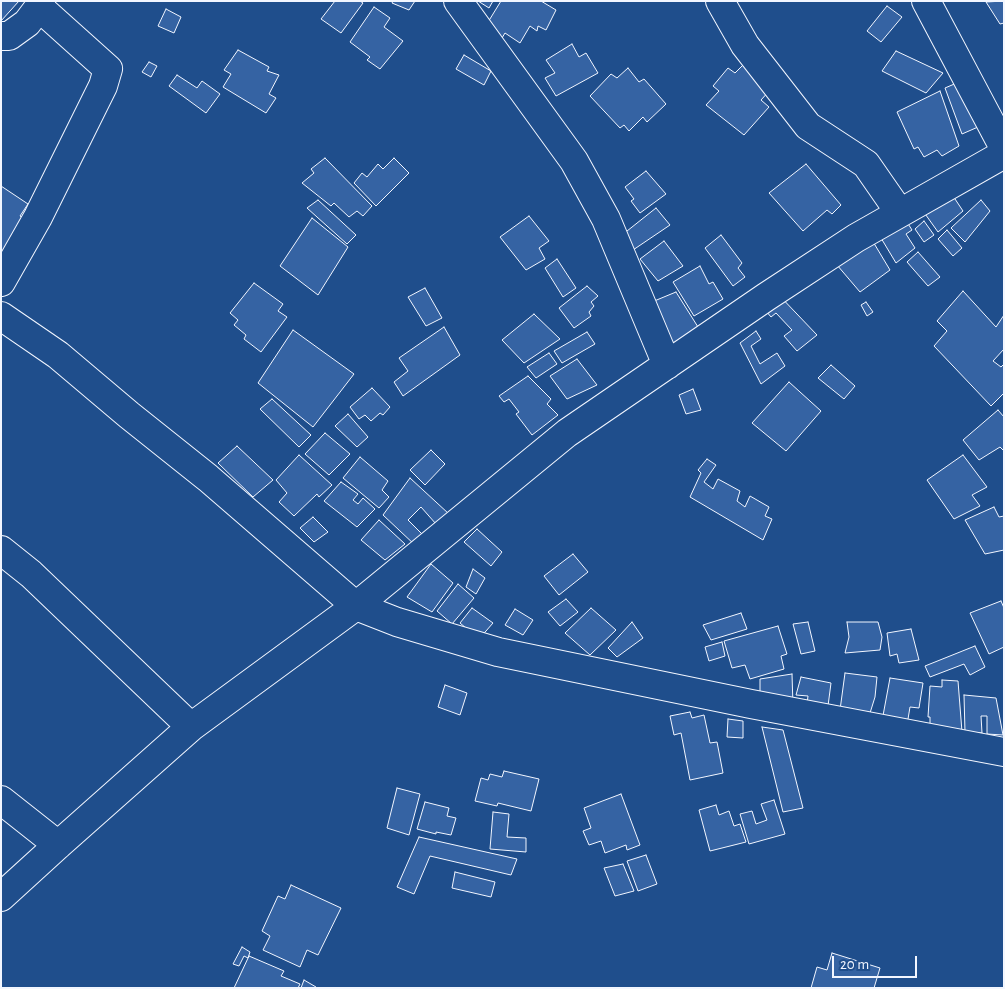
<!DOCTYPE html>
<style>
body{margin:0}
#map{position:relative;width:1005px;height:989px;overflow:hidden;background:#1f4e8c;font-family:"Alegreya Sans",sans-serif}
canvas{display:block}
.frame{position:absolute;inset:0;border:2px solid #f2f6ff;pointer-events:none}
.scale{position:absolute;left:832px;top:956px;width:85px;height:22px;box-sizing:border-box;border:2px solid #f2f6ff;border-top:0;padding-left:6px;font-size:15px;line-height:18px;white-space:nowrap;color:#f2f6ff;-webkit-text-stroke:4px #1f4e8c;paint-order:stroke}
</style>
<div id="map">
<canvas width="1005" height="989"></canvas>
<div class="frame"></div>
<div class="scale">20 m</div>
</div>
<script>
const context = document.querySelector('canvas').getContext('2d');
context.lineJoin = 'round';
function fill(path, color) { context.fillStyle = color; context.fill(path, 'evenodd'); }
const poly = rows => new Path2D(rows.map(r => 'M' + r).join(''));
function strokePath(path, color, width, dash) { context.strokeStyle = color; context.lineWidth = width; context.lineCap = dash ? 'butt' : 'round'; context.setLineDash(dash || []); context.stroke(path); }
const building = poly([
 [1,1,19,1,1,21,1,1],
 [335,1,360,1,363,3,341,33,321,19,335,1],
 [393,1,415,1,409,10,392,3,393,1],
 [478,1,493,1,489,8,478,1],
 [501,1,541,1,556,10,546,30,538,26,537,31,530,26,520,43,505,33,502,38,485,27,501,1],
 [1004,1,1004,23,1000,24,986,2,1004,1],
 [887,6,902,17,881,42,867,31,887,6],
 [374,7,390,18,384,27,403,41,380,69,367,60,370,57,350,42,374,7],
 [166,9,181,17,174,33,158,26,166,9],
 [572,44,579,57,586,53,598,73,556,96,545,78,555,73,546,60,572,44],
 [238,50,269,67,267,71,279,75,269,94,276,98,266,113,223,87,231,74,224,70,238,50],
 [896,51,943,73,926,93,882,71,896,51],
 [464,55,491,71,484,85,456,69,464,55],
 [149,62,157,66,151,77,142,72,149,62],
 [745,63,771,89,761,100,769,107,744,135,706,105,719,91,713,86,728,68,735,73,745,63],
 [628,68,639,82,644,79,666,104,647,122,643,117,629,131,624,125,620,128,590,96,611,74,617,78,628,68],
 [177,75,197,88,202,81,220,94,206,113,169,86,177,75],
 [959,82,978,127,962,134,945,88,959,82],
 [940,91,959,146,942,156,937,150,924,157,918,147,914,149,897,112,940,91],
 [325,158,372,206,363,216,357,211,349,217,334,203,331,206,302,183,314,173,311,169,325,158],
 [394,158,409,173,376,206,354,183,362,173,367,177,378,164,383,169,394,158],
 [806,164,841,205,832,214,827,210,803,231,769,193,806,164],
 [646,171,666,194,640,213,631,201,634,199,625,187,646,171],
 [1,186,28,204,20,216,30,223,1,261,1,186],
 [951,193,963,211,938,232,923,211,951,193],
 [318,200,356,235,347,244,307,208,318,200],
 [981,200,990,211,965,242,951,228,981,200],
 [656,208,670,225,633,250,622,235,656,208],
 [529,216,549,241,539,248,545,259,526,270,500,237,529,216],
 [312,218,348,247,318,295,280,266,312,218],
 [905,219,912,230,906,234,915,248,896,263,878,233,905,219],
 [924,221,934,235,924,242,915,229,924,221],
 [947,230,962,248,953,256,938,239,947,230],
 [721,235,742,263,738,268,745,277,733,286,705,248,721,235],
 [872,240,890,270,860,292,837,265,872,240],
 [664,241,683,266,658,281,640,259,664,241],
 [918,252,940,277,928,286,907,262,918,252],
 [557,259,576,288,563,297,545,268,557,259],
 [700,266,709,284,713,282,723,299,694,316,673,282,700,266],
 [254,283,283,304,278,311,287,317,261,352,244,339,246,335,234,325,238,320,230,313,254,283],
 [587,286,598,296,591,302,594,306,589,312,591,316,574,328,559,308,587,286],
 [425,288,442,318,426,326,408,297,425,288],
 [963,291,996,327,1004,315,1004,349,993,361,1001,367,1004,364,1004,393,991,406,934,346,947,331,937,321,963,291],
 [676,292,698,327,663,352,647,304,676,292],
 [776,292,817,335,797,351,784,336,792,330,776,313,771,317,761,305,776,292],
 [866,302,873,312,867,316,861,305,866,302],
 [534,314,560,339,524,363,502,340,534,314],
 [444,327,460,355,403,396,394,382,408,371,399,358,444,327],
 [293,330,354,374,313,427,258,383,293,330],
 [756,331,761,339,751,346,760,364,777,353,785,366,761,384,740,343,756,331],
 [587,332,595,344,562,363,554,351,587,332],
 [549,353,557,364,536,378,527,367,549,353],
 [577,359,597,385,567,399,550,376,577,359],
 [831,365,855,386,844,399,818,378,831,365],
 [528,376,551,399,547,404,558,415,532,435,516,414,519,412,509,399,504,402,499,396,528,376],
 [789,382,821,411,786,451,752,423,789,382],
 [372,388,390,407,383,415,380,413,371,421,365,415,359,419,350,407,372,388],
 [693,389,701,410,686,414,679,395,693,389],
 [272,399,311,435,299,447,260,409,272,399],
 [998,410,1004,417,1004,451,1000,447,979,460,963,440,998,410],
 [348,414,368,437,357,447,335,426,348,414],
 [325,433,350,454,329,475,305,454,325,433],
 [237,446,273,480,253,497,218,463,237,446],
 [431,450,445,464,425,485,410,470,431,450],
 [299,455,332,485,319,497,317,494,294,516,279,502,287,493,276,480,299,455],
 [963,455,987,487,972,495,980,506,954,519,927,480,963,455],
 [360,457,388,481,382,490,389,497,379,508,343,478,360,457],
 [707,459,716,465,704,482,713,489,718,479,740,491,737,501,745,507,750,496,769,507,765,516,772,519,763,540,690,497,701,473,698,470,707,459],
 [410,478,449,514,436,524,421,507,408,520,424,536,416,546,383,515,410,478],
 [341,482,358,494,353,500,358,504,363,498,375,509,357,527,324,501,341,482],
 [994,507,999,517,1004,516,1004,550,985,554,965,520,994,507],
 [313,517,328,532,314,542,300,528,313,517],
 [379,520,405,544,385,560,361,540,379,520],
 [477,529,502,552,491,566,464,542,477,529],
 [573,554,588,572,559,595,544,576,573,554],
 [431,564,453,583,432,612,407,597,431,564],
 [473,569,485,578,476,594,466,587,473,569],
 [458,584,474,598,452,624,437,611,458,584],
 [566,599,578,612,560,626,548,612,566,599],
 [1001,601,1004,608,1004,647,989,654,970,613,1001,601],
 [472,608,493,623,479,639,460,623,472,608],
 [591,608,616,630,590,655,565,633,591,608],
 [515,609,533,620,523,635,505,625,515,609],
 [741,613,747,629,711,640,703,625,741,613],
 [632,622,643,638,617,657,608,648,632,622],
 [808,622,815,651,801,654,793,624,808,622],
 [847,622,878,622,882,637,880,650,845,653,849,637,847,622],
 [778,626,787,654,781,656,784,669,750,679,745,665,732,668,724,641,778,626],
 [911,629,919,660,899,663,897,654,890,656,887,633,911,629],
 [722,642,725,656,709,661,705,647,722,642],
 [975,646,985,667,970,675,964,664,930,677,925,666,975,646],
 [845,673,877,677,875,697,870,713,840,710,845,673],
 [792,674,793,706,760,693,760,679,792,674],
 [801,677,831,683,828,706,807,704,808,696,796,695,801,677],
 [890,678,923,683,919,708,910,707,907,725,882,721,890,678],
 [942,680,958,681,962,732,930,728,930,717,928,717,930,686,942,687,942,680],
 [445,685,467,693,460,715,438,707,445,685],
 [964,695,996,698,1003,735,987,734,987,716,981,716,982,733,965,732,964,695],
 [690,712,692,718,704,715,710,743,717,742,723,773,690,780,681,733,674,735,670,716,690,712],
 [728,719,743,721,743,738,727,737,728,719],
 [762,727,783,730,803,808,783,812,762,727],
 [504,771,539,779,531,811,498,803,497,806,475,801,481,778,488,780,490,774,502,777,504,771],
 [397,788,420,794,409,835,387,828,397,788],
 [621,794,640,845,627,850,626,845,605,853,601,841,589,845,583,831,591,828,584,808,621,794],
 [774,800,785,834,749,844,740,814,752,811,756,824,767,820,761,804,774,800],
 [425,802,449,808,447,816,456,818,451,835,436,832,436,834,417,829,425,802],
 [716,805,719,815,729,811,734,826,740,824,746,842,710,851,699,810,716,805],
 [493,812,509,814,507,837,526,838,526,852,490,849,493,812],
 [419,837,517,859,511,875,430,856,414,894,397,887,419,837],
 [646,855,657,884,638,891,627,861,646,855],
 [623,864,634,891,615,896,604,868,623,864],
 [455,872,495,882,491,897,452,888,455,872],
 [291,885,341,908,318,955,307,950,300,967,263,950,270,936,262,931,278,896,285,899,291,885],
 [242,947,250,952,248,958,244,956,239,966,233,964,242,947],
 [832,953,880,968,874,988,811,988,817,967,827,970,832,953],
 [249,956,284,971,281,976,300,984,298,988,234,988,249,956],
 [304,980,316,987,315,988,301,988,304,980]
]);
const minor = poly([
 [458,1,574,161,606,219,667,365],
 [720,1,745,45,808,126,866,164,900,213],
 [926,1,1004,148],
 [1,36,9,36,27,23,39,7],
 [1,282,38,217,103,86,108,69,39,7,41,1],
 [1,316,58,355,129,415,208,478,356,606,397,622,498,652,751,704,1004,752],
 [1,550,31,574,191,727],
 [1,800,58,845],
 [1,897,58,845,191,727,356,606,567,433,766,297,856,238,1004,154]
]);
fill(building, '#3563a3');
strokePath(building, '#f2f6ff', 1);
strokePath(minor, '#f2f6ff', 30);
strokePath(minor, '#1f4e8c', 28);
</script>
